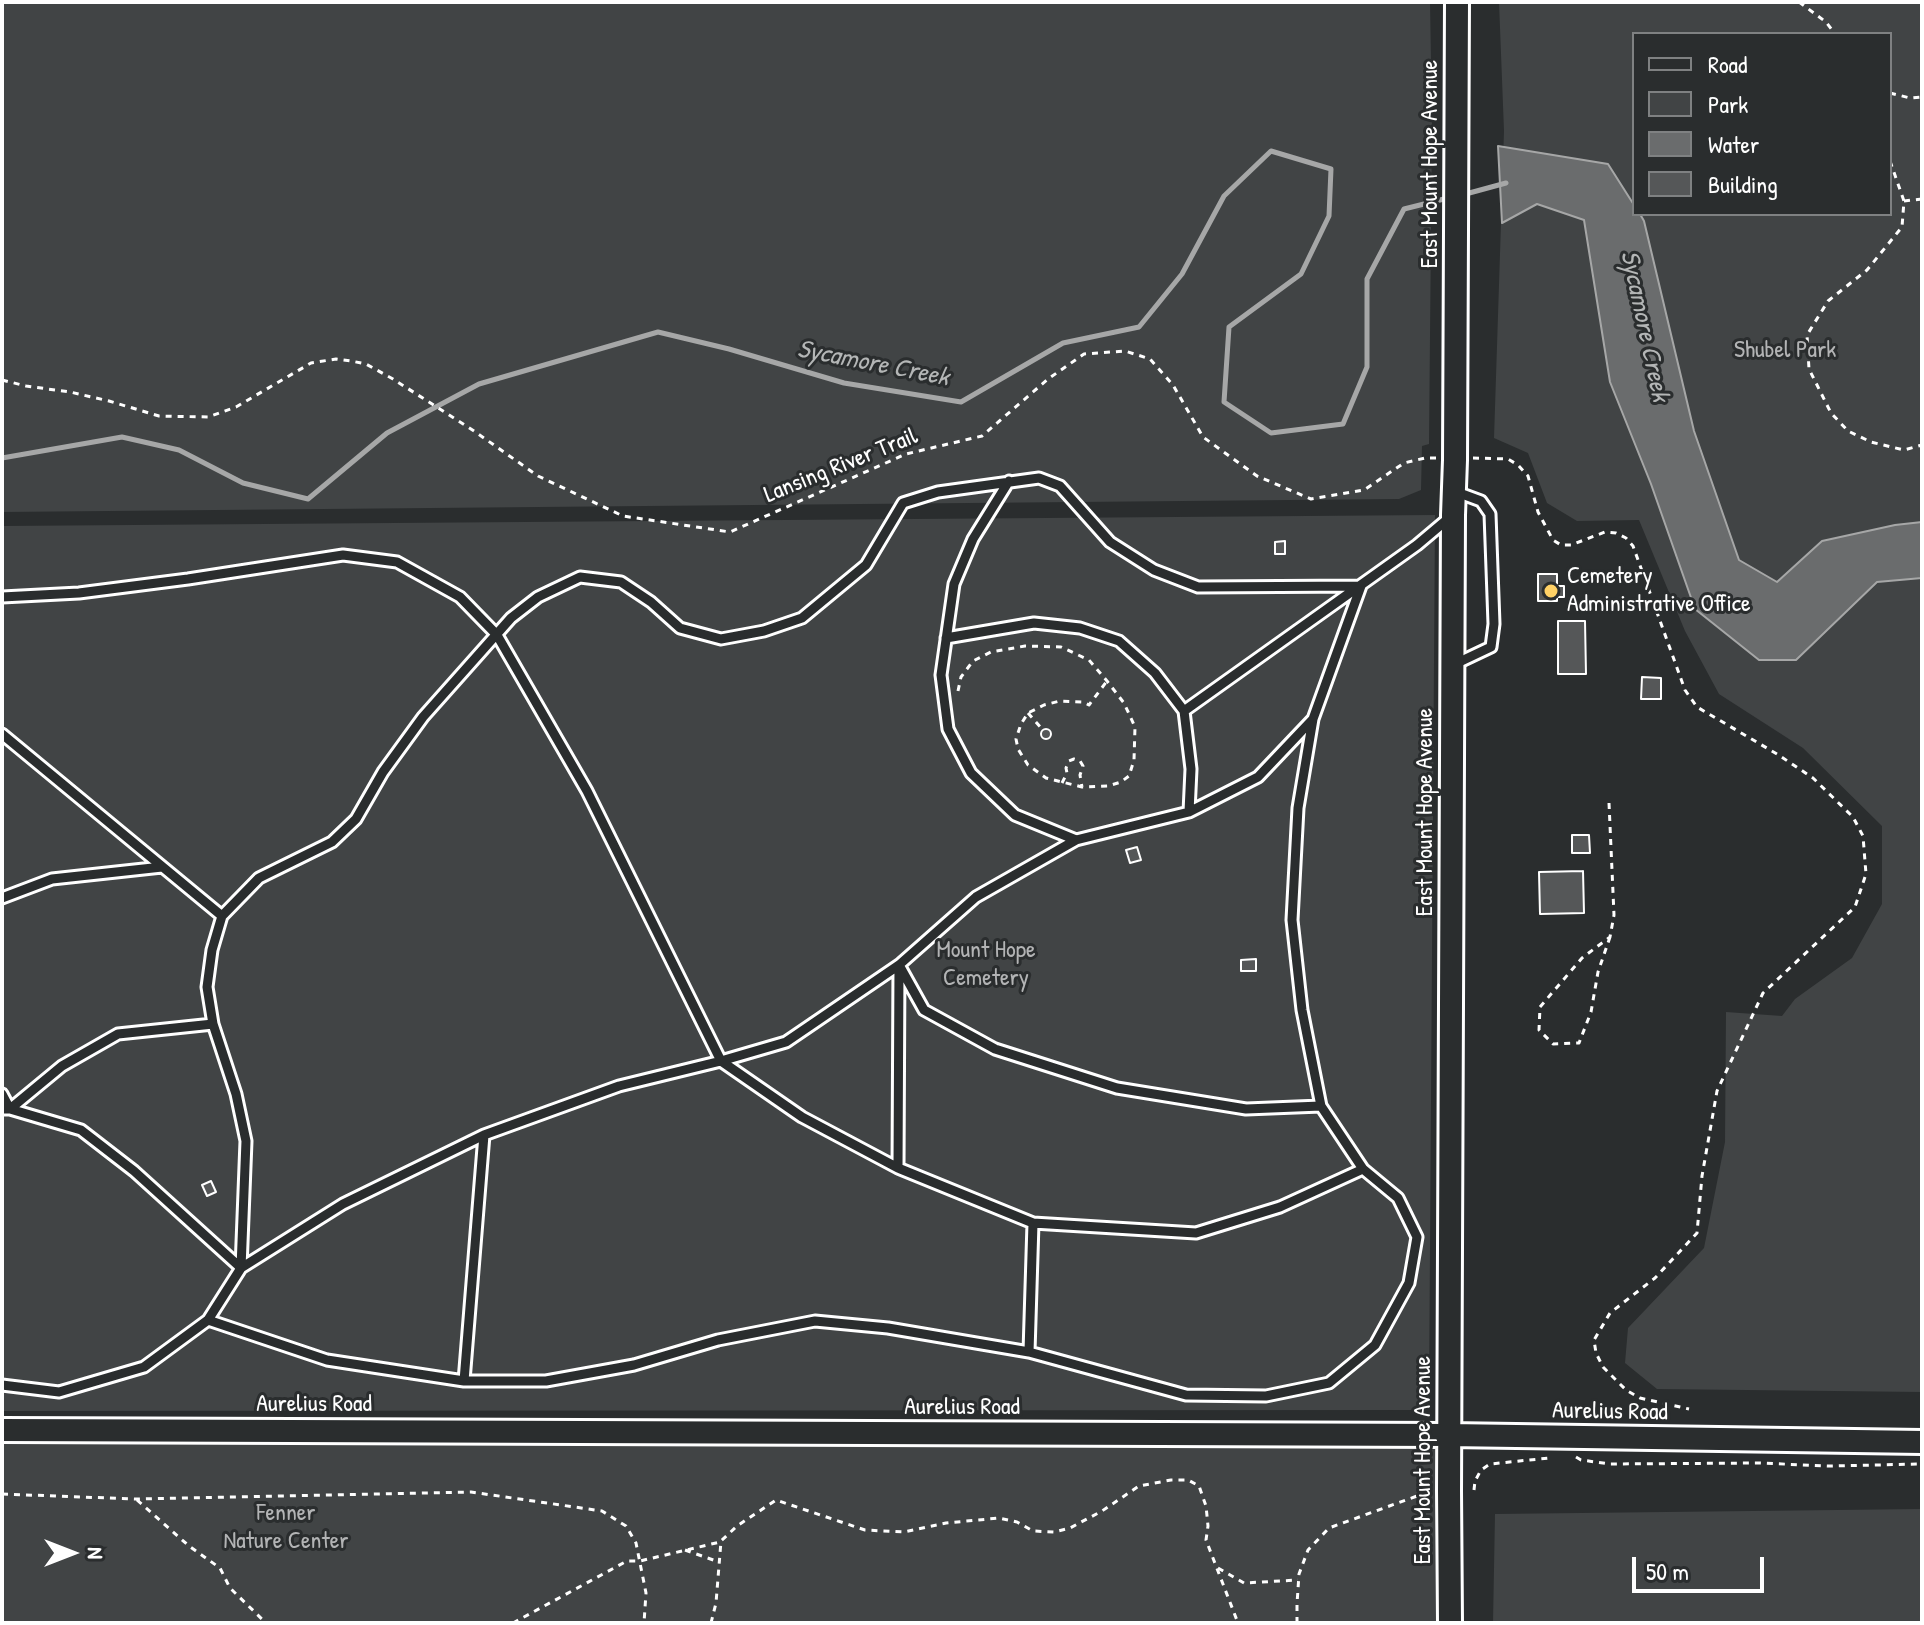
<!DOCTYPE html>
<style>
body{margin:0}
#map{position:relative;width:1924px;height:1625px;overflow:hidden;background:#2a2d2e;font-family:"Patrick Hand",sans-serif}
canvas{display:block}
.frame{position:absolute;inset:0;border:4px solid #fff;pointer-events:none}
.legend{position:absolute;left:1632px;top:32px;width:260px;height:184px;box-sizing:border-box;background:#2a2d2e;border:2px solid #7f8182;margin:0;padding:10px 14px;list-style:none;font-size:24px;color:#fff}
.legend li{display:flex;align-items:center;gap:16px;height:40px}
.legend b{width:40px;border:2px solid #7f8182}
.north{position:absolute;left:32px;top:1513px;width:80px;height:80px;-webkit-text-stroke:6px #2a2d2e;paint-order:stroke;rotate:90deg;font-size:22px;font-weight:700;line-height:32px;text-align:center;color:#fff}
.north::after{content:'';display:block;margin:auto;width:28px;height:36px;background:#fff;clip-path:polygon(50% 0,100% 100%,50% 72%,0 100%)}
.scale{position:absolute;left:1632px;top:1557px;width:132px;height:36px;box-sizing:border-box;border:4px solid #fff;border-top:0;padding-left:10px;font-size:24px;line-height:28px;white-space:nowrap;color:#fff;-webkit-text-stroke:6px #2a2d2e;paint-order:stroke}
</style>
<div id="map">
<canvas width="1924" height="1625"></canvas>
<div class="frame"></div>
<ul class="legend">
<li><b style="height:10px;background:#2a2d2e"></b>Road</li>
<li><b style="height:22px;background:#414445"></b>Park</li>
<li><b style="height:22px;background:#6a6c6d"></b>Water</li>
<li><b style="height:22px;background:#555758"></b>Building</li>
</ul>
<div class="north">N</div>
<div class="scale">50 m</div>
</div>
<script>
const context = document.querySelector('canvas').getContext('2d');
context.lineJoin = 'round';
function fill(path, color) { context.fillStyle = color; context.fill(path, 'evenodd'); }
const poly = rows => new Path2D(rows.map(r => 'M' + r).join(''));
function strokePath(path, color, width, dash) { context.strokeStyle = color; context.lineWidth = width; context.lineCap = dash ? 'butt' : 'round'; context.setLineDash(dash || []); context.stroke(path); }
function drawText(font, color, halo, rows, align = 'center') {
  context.font = font + ' "Patrick Hand",sans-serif'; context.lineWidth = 6; context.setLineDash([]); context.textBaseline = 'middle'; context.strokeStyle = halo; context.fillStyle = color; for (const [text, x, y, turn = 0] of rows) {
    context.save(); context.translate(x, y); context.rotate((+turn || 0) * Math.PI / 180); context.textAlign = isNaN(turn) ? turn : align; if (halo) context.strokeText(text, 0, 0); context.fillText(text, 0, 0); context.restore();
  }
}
const green = poly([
 [2,2,1430,2,1432,122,1429,444,1422,446,1421,490,1399,499,2,512],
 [1499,2,1922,2,1922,1392,1657,1389,1625,1363,1628,1328,1704,1248,1725,1142,1726,1012,1782,1016,1795,999,1852,958,1882,904,1882,826,1803,748,1719,694,1685,631,1639,520,1577,521,1547,503,1528,453,1494,438,1504,131],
 [1634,34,1890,34,1890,214,1634,214],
 [1435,515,1429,1395,1416,1410,2,1411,2,526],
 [2,1430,1449,1435,1449,1623,2,1623],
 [1922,1509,1922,1623,1493,1623,1495,1514]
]);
const water = poly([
 [1498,146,1608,164,1634,205,1634,214,1640,214,1644,221,1694,431,1739,560,1777,582,1822,541,1895,525,1922,522,1922,578,1877,582,1796,660,1759,660,1695,609,1651,484,1610,382,1584,220,1537,204,1502,223,1498,146]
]);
const stream = poly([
 [1462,195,1506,183],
 [2,458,122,437,179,450,243,483,308,499,387,433,479,384,658,332,729,349,844,383,961,402,1063,343,1139,327,1182,274,1224,196,1271,151,1331,169,1329,216,1301,274,1229,327,1224,402,1271,433,1343,424,1367,367,1367,279,1404,209,1448,198]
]);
const building = poly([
 [1285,541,1285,554,1275,554,1275,542,1285,541],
 [1538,574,1557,574,1557,586,1564,586,1564,597,1557,597,1557,601,1538,601,1538,574],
 [1558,621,1585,621,1586,674,1558,674,1558,621],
 [1642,677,1661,678,1661,699,1641,699,1642,677],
 '1041 734a5 5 0 1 1 10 0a5 5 0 1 1-10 0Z',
 [1572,835,1589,835,1590,853,1572,853,1572,835],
 [1137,847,1141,860,1130,863,1126,850,1137,847],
 [1583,871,1584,913,1540,914,1539,872,1583,871],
 [1256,959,1256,971,1241,971,1241,960,1256,959],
 [211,1181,216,1192,207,1196,202,1185,211,1181]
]);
const path = poly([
 [1799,2,1826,22,1835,34],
 [1890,93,1910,98,1922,97],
 [1890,161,1904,201,1902,227,1867,270,1828,301,1807,335,1809,369,1831,413,1848,431,1871,442,1904,450,1922,445],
 [1904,201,1922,199],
 [2,380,26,386,70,392,109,401,159,416,208,417,236,407,311,363,336,359,351,361,366,364,393,379,474,431,538,476,623,516,730,532,906,454,982,436,1048,379,1084,354,1125,351,1150,359,1173,385,1203,437,1257,476,1311,499,1364,490,1404,463,1425,458,1437,458],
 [1473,458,1508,459,1518,465,1528,476,1538,512,1553,540,1561,545,1571,545,1605,532,1616,533,1626,538,1633,546,1685,690,1697,707,1777,754,1813,778,1853,817,1863,836,1866,874,1855,907,1763,993,1717,1091,1702,1176,1697,1233,1655,1278,1610,1313,1594,1340,1596,1353,1603,1367,1626,1390,1640,1398,1689,1409],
 [958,691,961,677,973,661,991,652,1025,646,1061,647,1089,660,1107,681,1124,703,1135,727,1134,760,1129,776,1121,782,1108,786,1082,787,1046,778,1028,765,1018,749,1016,739,1021,724,1028,713,1044,705,1060,701,1083,702,1089,705,1107,681],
 [1028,713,1042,729],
 [1062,783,1067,773,1066,768,1069,761,1074,759,1080,761,1083,766,1080,775,1082,787],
 [1609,803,1614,915,1610,937,1582,958,1540,1007,1539,1030,1553,1044,1579,1043,1591,1012,1598,972,1610,937],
 [1576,1457,1581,1460,1610,1464,1759,1463,1828,1466,1922,1464],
 [1474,1490,1475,1481,1481,1470,1490,1464,1549,1458],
 [2,1494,135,1499,471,1492,602,1511,626,1526,636,1543,646,1593,644,1623],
 [137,1500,189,1546,220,1568,230,1588,266,1623],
 [685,1550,719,1562],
 [1218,1568,1244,1583,1298,1580],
 [513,1623,627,1561,640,1561,720,1542],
 [711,1623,716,1603,721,1541,737,1526,776,1500,865,1530,904,1532,946,1523,999,1518,1017,1522,1033,1531,1054,1532,1070,1528,1102,1511,1139,1486,1171,1480,1188,1480,1199,1486,1206,1506,1208,1526,1206,1540,1238,1623],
 [1297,1623,1297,1604,1299,1574,1308,1550,1329,1528,1428,1492]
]);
const service = poly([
 [1009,481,973,539,954,584,941,675,948,729,971,773,1015,815,1076,840],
 [2,597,79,593,188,579,343,555,397,562,460,597,497,635,587,791,721,1061,802,1117,898,1168,1033,1223,1196,1233,1280,1207,1363,1169],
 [946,638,1034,623,1080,628,1119,641,1155,673,1184,711,1191,769,1189,812],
 [1453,665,1491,647,1494,624,1490,514,1481,501,1454,491],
 [1184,711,1417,545,1449,518],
 [2,734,222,916],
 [2,898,52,879,162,867],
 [2,1094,10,1109,81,1130,134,1171,241,1268,246,1141,236,1094,213,1024,207,987,212,950,222,916,259,878,332,842,356,819,383,772,423,717,511,618,538,597,580,577,621,582,651,602,680,628,721,639,764,631,802,618,866,565,903,503,938,492,1039,478,1060,486,1110,542,1154,570,1198,587,1361,586],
 [2,1109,10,1109,62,1066,118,1034,213,1024],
 [898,1168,899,965,924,1010,995,1049,1117,1088,1246,1109,1321,1106],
 [208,1320,241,1268,343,1204,484,1135,619,1086,721,1061,786,1042,899,965,976,897,1076,840,1189,812,1258,777,1313,719],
 [1029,1352,1033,1223],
 [464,1381,484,1135],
 [2,1385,59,1392,144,1367,208,1320,327,1360,464,1381,546,1381,634,1365,718,1340,815,1321,888,1328,1029,1352,1186,1395,1266,1396,1329,1383,1375,1345,1409,1283,1417,1237,1398,1198,1363,1169,1321,1106,1302,1010,1292,920,1298,808,1313,719,1361,586]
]);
const tertiary = poly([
 [2,1430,1449,1435,1922,1442],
 [1450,1623,1449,1490,1453,515,1455,460,1457,2]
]);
const markers = [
 [1551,591,8,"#ffd166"]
];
const streetNames = [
 ["East Mount Hope Avenue",1431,164,-90],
 ["Lansing River Trail",841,466,-22],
 ["East Mount Hope Avenue",1426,812,-90],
 ["Aurelius Road",314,1405],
 ["Aurelius Road",962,1408],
 ["Aurelius Road",1610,1412,1],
 ["East Mount Hope Avenue",1424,1460,-90]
];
const parkNames = [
 ["Shubel Park",1785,351],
 ["Mount Hope",986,951],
 ["Cemetery",986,979],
 ["Fenner",286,1514],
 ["Nature Center",286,1542]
];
const poiNames = [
 ["Cemetery",1567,577],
 ["Administrative Office",1567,605]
];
const waterNames = [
 ["Sycamore Creek",1644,326,78],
 ["Sycamore Creek",873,364,11]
];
fill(green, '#414445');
fill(water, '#6a6c6d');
strokePath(water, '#a6a7a7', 2);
strokePath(stream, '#a6a7a7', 5);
fill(building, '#555758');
strokePath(building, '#fff', 2);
strokePath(service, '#fff', 15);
strokePath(tertiary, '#fff', 28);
strokePath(path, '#fff', 3, [6, 6]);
strokePath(service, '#2a2d2e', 9);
strokePath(tertiary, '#2a2d2e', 22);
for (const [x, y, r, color] of markers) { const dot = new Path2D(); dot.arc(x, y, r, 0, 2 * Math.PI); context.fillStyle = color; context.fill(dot); strokePath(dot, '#2a2d2e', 3); }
drawText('24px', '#fff', '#2a2d2e', streetNames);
drawText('24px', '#b3b4b5', '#2a2d2e', parkNames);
drawText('24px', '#fff', '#2a2d2e', poiNames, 'left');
drawText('italic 26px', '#b4b6b6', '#2a2d2e', waterNames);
</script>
